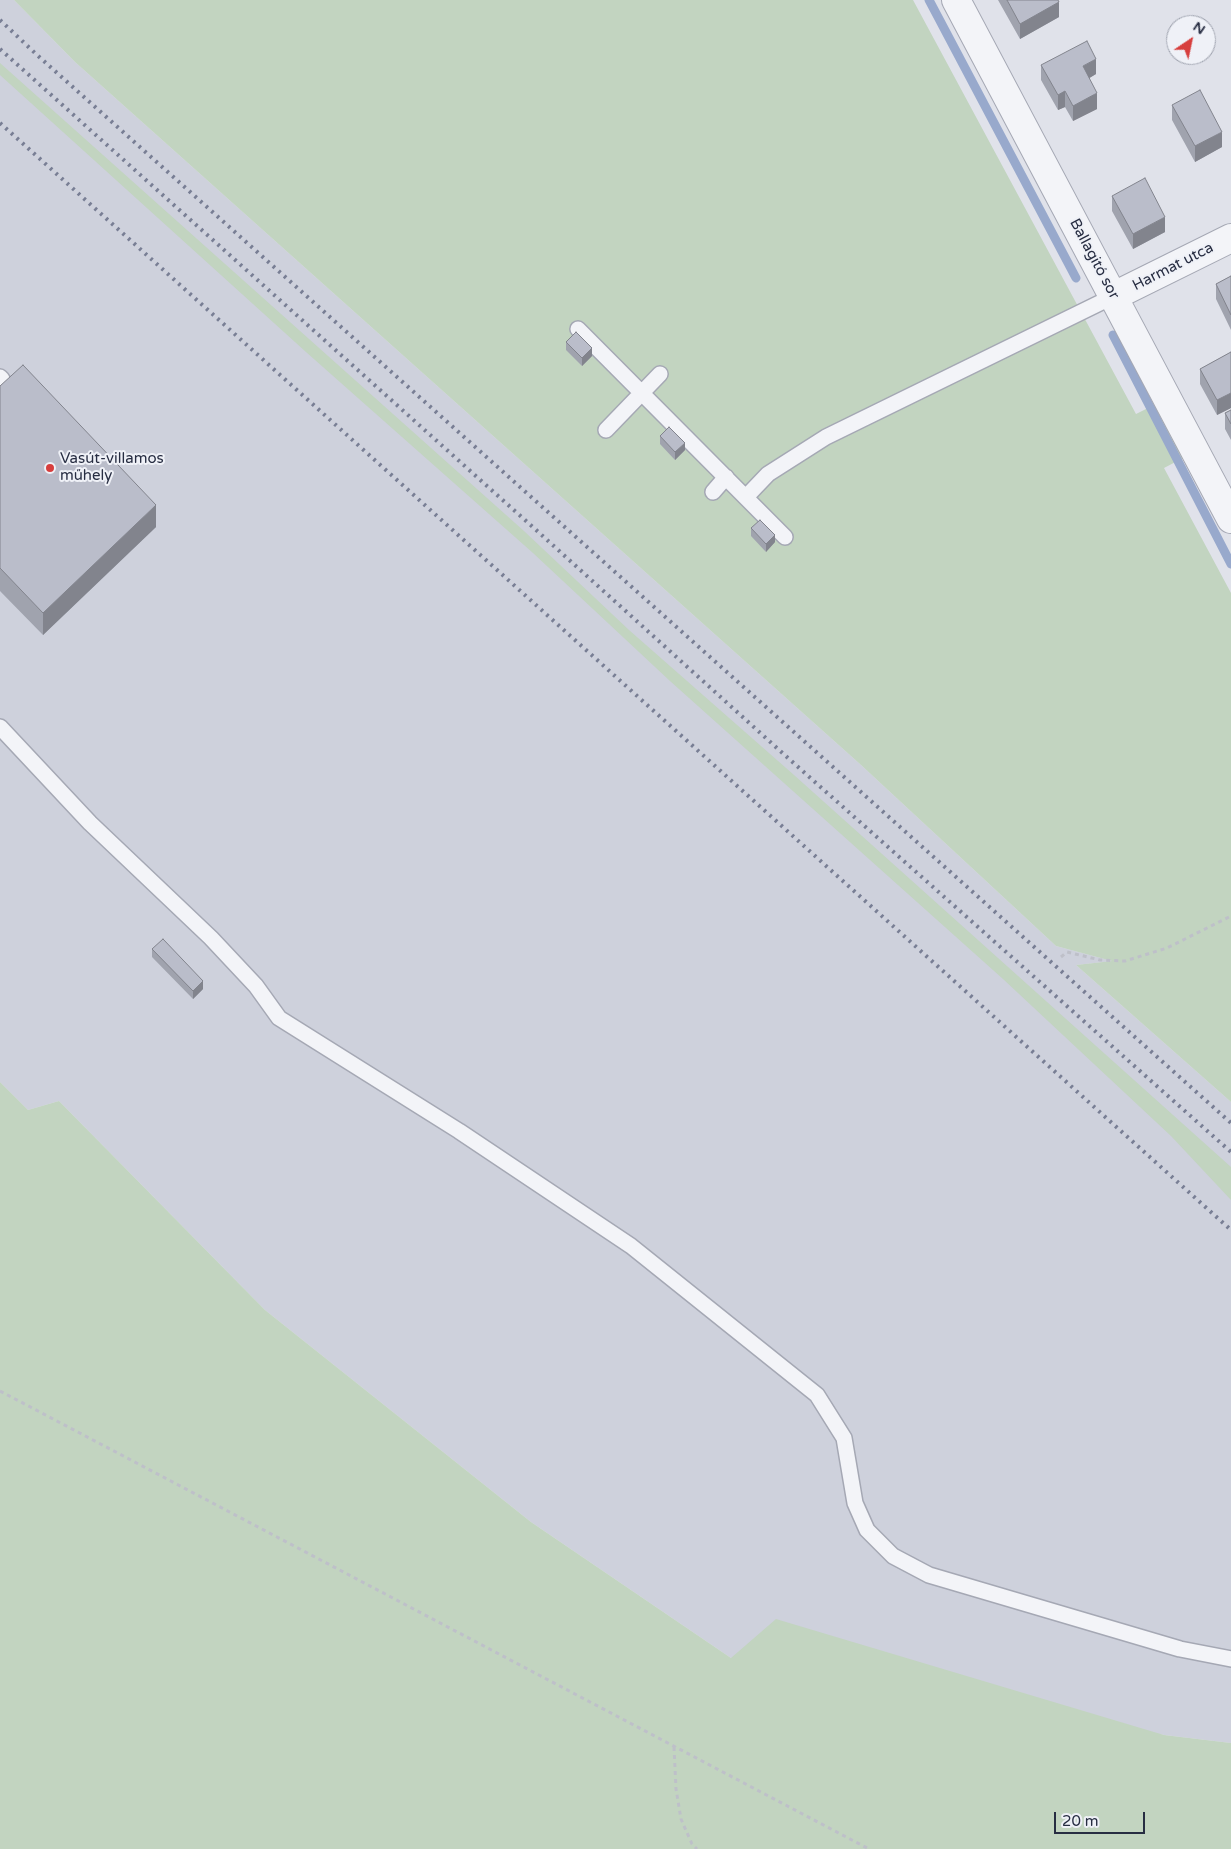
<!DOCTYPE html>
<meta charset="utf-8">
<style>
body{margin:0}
#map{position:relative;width:1231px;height:1849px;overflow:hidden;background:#e0e2ea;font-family:"Varela Round",sans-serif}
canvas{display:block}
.north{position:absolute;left:1166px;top:15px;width:50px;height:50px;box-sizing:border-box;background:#eff1f7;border:1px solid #9fa3af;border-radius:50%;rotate:34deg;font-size:14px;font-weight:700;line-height:20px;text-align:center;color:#272d42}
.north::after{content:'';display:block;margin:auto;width:18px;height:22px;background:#d73e3d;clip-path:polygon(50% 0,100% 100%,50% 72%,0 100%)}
.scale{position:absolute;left:1054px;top:1812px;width:91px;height:22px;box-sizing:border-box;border:2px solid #272d42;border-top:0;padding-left:6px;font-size:15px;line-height:18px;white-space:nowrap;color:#272d42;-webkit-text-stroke:4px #eff1f7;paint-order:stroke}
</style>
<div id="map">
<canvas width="1231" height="1849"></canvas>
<div class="north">N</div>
<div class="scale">20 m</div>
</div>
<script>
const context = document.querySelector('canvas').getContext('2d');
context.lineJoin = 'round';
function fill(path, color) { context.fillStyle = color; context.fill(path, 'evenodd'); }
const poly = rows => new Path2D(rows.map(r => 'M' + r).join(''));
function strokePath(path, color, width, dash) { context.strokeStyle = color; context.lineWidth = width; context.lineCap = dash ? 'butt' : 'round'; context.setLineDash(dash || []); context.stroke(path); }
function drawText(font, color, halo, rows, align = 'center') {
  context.font = font + ' "Varela Round",sans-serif'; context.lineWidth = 4; context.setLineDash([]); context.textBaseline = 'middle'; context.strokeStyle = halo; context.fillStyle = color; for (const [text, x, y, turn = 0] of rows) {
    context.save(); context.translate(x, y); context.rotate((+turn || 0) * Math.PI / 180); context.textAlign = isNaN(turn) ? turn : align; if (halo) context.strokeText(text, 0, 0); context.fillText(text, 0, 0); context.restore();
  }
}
const built = poly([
 [0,0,14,0,75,62,861,765,1056,946,1113,961,1076,965,1231,1102,1231,1743,1164,1735,731,1658,531,1522,265,1310,59,1101,28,1110,0,1082]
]);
const green = poly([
 [14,0,913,0,1136,414,1160,402,1187,456,1164,468,1231,593,1231,1102,1076,965,1112,961,1056,946,861,765,75,62],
 [0,63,524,531,629,630,794,775,1231,1167,1231,1200,1171,1136,1003,979,670,681,533,553,306,352,0,75],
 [0,1082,28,1110,59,1101,265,1310,531,1522,731,1658,776,1619,1164,1735,1231,1743,1231,1849,0,1849]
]);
const stream = poly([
 [929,0,1076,278],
 [1113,335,1231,564]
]);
const path = poly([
 [1061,957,1067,952,1100,960,1125,961,1167,948,1231,916],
 [0,1391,869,1849],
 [674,1747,676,1789,681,1819,692,1844,697,1849]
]);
const lane = poly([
 [578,329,785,537],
 [0,377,2,379],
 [606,430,660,374],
 [713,492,726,477],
 [746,497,768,474,826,437,1114,296],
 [0,727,90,823,211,938,256,986,279,1018,459,1131,631,1246,817,1395,844,1438,855,1503,867,1530,893,1556,929,1575,1180,1649,1231,1659]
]);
const street = poly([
 [956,0,1231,519],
 [1114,296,1231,238]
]);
const rail = poly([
 [0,20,36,54,1231,1123],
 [0,49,535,529,788,758,1231,1152],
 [0,123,1231,1230]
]);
const wall = poly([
 [998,0,1058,0,1059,17,1020,39],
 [1041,65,1096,74,1089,78,1097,109,1073,121,1065,107,1058,110,1041,80],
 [1172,105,1222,147,1195,162,1172,120],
 [1112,196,1165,232,1133,249,1112,211],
 [1231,276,1231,330,1216,299,1216,284],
 [566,342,592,356,582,366,566,350],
 [1231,352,1231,408,1217,415,1200,384,1200,369],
 [0,386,156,527,43,635,0,591],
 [1231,410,1231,440,1225,429,1225,413],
 [660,436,685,450,675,460,660,444],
 [751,528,775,542,766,552,751,536],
 [152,949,203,989,193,999,152,957]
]);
const shadedWall = poly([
 [1059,2,1059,17,1020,39,1020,24],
 [1096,59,1096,74,1083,82,1083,66],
 [1065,91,1065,107,1058,110,1058,95],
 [1097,93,1097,109,1073,121,1073,106],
 [1222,132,1222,147,1195,162,1195,146],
 [1165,217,1165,232,1133,249,1133,234],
 [592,348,592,356,582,366,582,358],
 [1231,393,1231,408,1217,415,1217,400],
 [685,443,685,450,675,460,675,452],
 [156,505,156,527,43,635,43,613],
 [775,535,775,542,766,552,766,544],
 [203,981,203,989,193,999,193,991]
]);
const building = poly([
 [1007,0,1058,0,1059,2,1020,24,1007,0],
 [1087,41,1096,59,1083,66,1097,93,1073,106,1065,91,1058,95,1041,65,1087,41],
 [1200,90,1222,132,1195,146,1172,105,1200,90],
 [1145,178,1165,217,1133,234,1112,196,1145,178],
 [1231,276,1231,315,1216,284,1231,276],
 [576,332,592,348,582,358,566,342,576,332],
 [1231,352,1231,393,1217,400,1200,369,1231,352],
 [23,365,156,505,43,613,0,568,0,386,23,365],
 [1231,410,1231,424,1225,413,1231,410],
 [669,427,685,443,675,452,660,436,669,427],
 [760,520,775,535,766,544,751,528,760,520],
 [163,939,203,981,193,991,152,949,163,939]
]);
const markers = [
 [50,468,5,"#d73e3d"]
];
const streetNames = [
 ["Ballagitó sor",1094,259,62],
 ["Harmat utca",1173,267,-27]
];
const poiNames = [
 ["Vasút-villamos",60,459],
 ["műhely",60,476]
];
fill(built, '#ced1dc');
fill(green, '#c2d4c0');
strokePath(stream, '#98a9cc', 9);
strokePath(lane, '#a5a8b4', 18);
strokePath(street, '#a5a8b4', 30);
strokePath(path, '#bec0c9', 3, [4, 4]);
strokePath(lane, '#f3f4f8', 15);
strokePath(street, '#f3f4f8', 28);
strokePath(rail, '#787e94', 4, [2.5, 5]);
fill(wall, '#a0a3ae');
fill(shadedWall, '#82848d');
fill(building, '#babdca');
strokePath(building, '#82848d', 1);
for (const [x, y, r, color] of markers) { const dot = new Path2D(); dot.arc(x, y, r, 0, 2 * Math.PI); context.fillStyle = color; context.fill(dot); strokePath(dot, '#eff1f7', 2); }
drawText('15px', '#272d42', '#eff1f7', streetNames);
drawText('15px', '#272d42', '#eff1f7', poiNames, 'left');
</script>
